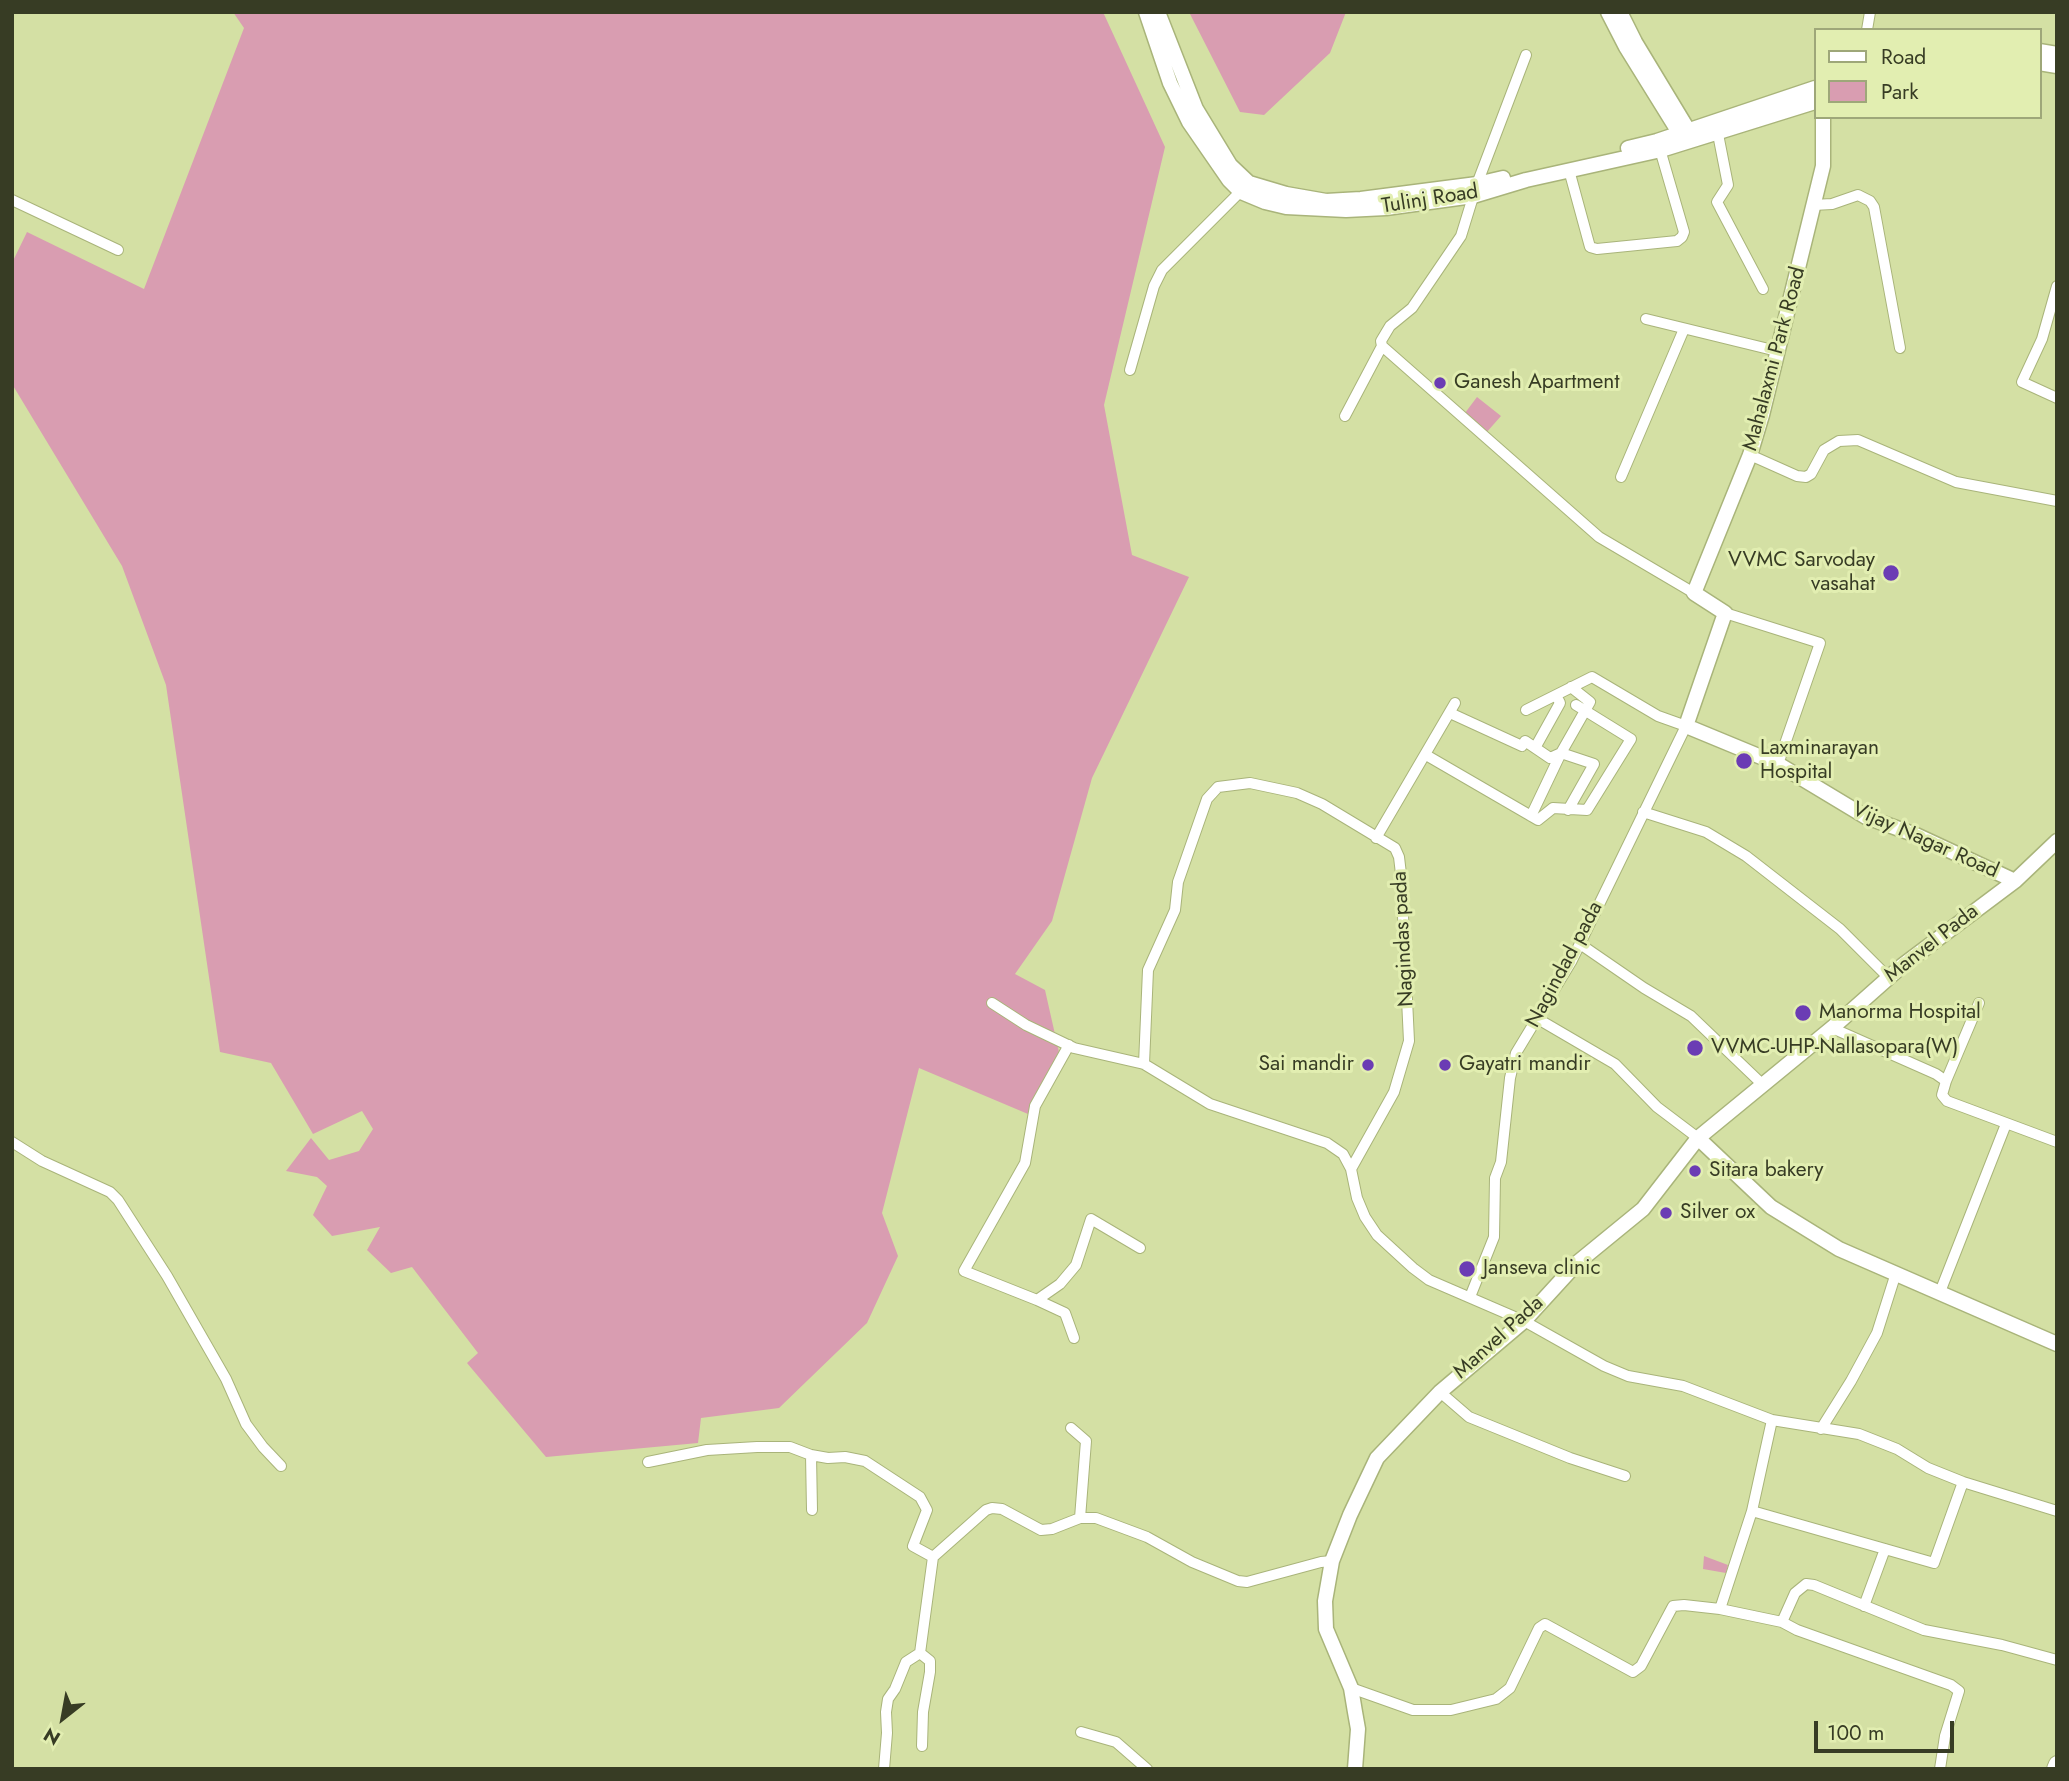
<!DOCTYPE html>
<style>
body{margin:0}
#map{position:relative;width:2069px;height:1781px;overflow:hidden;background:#d4e0a4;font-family:Jost,sans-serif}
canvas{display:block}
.frame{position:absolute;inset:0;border:14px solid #373c24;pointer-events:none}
.legend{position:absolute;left:1814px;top:28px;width:228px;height:91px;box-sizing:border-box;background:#e2eeb1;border:2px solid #9ea779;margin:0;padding:9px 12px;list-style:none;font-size:21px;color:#373c24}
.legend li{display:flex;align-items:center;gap:14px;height:35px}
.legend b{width:35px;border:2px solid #9ea779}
.north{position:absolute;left:28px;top:1683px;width:70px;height:70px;-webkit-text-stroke:5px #e2eeb1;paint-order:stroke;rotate:211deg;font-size:19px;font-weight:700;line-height:28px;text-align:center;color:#373c24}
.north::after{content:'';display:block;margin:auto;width:24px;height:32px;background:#373c24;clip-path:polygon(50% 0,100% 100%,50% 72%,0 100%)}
.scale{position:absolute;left:1814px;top:1721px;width:140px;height:32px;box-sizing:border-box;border:4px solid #373c24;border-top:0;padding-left:9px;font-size:21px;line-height:24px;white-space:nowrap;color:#373c24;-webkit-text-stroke:5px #e2eeb1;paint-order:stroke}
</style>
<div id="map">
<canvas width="2069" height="1781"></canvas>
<div class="frame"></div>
<ul class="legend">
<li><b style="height:9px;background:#fff"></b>Road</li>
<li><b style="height:19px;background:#d99db1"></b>Park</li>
</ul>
<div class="north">N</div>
<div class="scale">100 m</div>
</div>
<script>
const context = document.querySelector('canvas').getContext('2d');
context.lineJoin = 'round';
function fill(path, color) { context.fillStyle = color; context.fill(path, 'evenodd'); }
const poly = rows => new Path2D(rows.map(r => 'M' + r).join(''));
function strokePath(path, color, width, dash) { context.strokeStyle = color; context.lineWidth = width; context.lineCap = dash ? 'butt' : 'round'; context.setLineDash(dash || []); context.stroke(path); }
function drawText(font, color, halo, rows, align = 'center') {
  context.font = font + ' Jost,sans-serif'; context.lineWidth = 6; context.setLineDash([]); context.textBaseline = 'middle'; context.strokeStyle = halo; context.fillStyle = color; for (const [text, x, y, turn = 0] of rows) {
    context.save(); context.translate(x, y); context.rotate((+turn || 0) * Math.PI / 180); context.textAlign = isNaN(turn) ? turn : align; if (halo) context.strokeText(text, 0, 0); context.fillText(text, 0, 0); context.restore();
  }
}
const green = poly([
 [233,12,1103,12,1165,147,1104,405,1132,555,1189,577,1092,778,1052,921,1015,974,1045,990,1059,1052,1028,1114,919,1068,882,1213,898,1256,867,1323,779,1408,701,1418,698,1443,546,1457,467,1363,478,1353,412,1267,391,1273,367,1250,380,1227,332,1236,313,1215,327,1186,317,1177,286,1171,311,1138,329,1160,359,1151,373,1129,362,1111,313,1134,271,1063,220,1052,166,685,122,566,12,384,12,263,27,232,144,289,244,28],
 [1189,12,1346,12,1330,53,1264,115,1240,112],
 [1477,397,1501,416,1486,433,1465,413],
 [1704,1556,1728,1565,1726,1573,1703,1569]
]);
const street = poly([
 [1867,30,1870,12],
 [1526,55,1477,184,1461,236,1412,308,1390,326,1381,341,1382,346,1599,537,1694,593],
 [1717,129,1728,185,1717,202,1763,289],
 [1569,170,1590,247,1597,249,1677,241,1682,237,1684,232,1659,146],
 [12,200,118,250],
 [1813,205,1832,204,1858,195,1870,201,1874,207,1900,348],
 [2057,286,2042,339,2022,382,2057,398],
 [1646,319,1777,351],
 [1130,370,1154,286,1162,270,1244,188],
 [1345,416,1382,346],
 [1750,455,1797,476,1806,477,1811,474,1824,450,1839,441,1858,440,1956,482,2057,501],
 [1621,477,1684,329],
 [1725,613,1820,643,1778,764],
 [1450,713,1522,746,1525,741,1550,758,1561,753,1594,764,1568,810],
 [1535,748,1560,703,1556,695],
 [1426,755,1538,820,1553,808,1587,810,1631,739,1576,705],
 [1643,812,1706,832,1746,856,1840,929,1888,977],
 [1531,816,1561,753,1590,702,1571,687],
 [1376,838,1455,703],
 [1580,944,1644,988,1691,1016,1762,1084],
 [992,1003,1026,1025,1074,1048,1144,1064,1210,1104,1327,1143,1343,1154,1351,1169,1357,1198,1365,1217,1377,1235,1413,1268,1429,1280,1524,1321,1604,1366,1628,1376,1683,1386,1772,1420,1859,1434,1897,1449,1928,1468,1963,1482,2057,1511],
 [1538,1019,1615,1064,1657,1107,1698,1138],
 [1832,1028,1936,1074,1946,1081,1942,1095,1947,1101,2057,1142],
 [1069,1045,1035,1106,1025,1163,964,1271,1037,1300,1060,1284,1076,1265,1091,1219,1140,1248],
 [1144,1064,1148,970,1175,910,1178,882,1207,799,1218,787,1250,783,1297,793,1322,804,1395,848,1399,857,1401,874,1409,1041,1394,1092,1351,1169],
 [1946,1081,1979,1003],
 [12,1142,42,1161,110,1192,118,1200,167,1276,226,1379,246,1424,263,1447,281,1466],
 [1940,1292,2006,1124],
 [1470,1297,1494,1237,1495,1178,1501,1162,1510,1078,1516,1053,1571,962,1686,726,1658,716,1592,677,1526,710],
 [1037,1300,1065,1313,1074,1338],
 [1440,1392,1469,1417,1570,1458,1625,1476],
 [1071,1428,1086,1441,1080,1518],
 [1821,1429,1851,1381,1877,1333,1896,1273],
 [811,1455,812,1510],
 [648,1462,707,1450,757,1447,790,1447,811,1455,828,1458,845,1457,865,1461,920,1497,927,1510,913,1546,933,1557],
 [1752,1511,1934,1563,1963,1482],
 [1864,1606,1885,1549],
 [1720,1609,1752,1511,1772,1420],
 [1782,1622,1797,1630,1951,1685,1959,1691,1945,1736,1940,1769],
 [1351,1688,1413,1710,1451,1710,1496,1699,1510,1688,1539,1628,1545,1624,1633,1672,1641,1666,1673,1606,1684,1605,1720,1609,1782,1622,1795,1593,1806,1584,1814,1585,1924,1630,2002,1645,2057,1660],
 [1081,1732,1116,1742,1147,1769],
 [922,1746,923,1712,930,1672,930,1661,920,1653,933,1557,986,1510,992,1508,1002,1509,1041,1530,1052,1529,1080,1518,1096,1518,1147,1537,1192,1562,1238,1581,1247,1582,1321,1562,1332,1561],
 [884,1769,887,1733,886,1712,888,1699,895,1689,906,1662,920,1653]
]);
const secondary = poly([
 [1146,12,1170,83,1189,122,1229,180,1241,192,1265,202,1286,207,1346,210,1386,208,1473,196,1526,180,1661,150,1815,102],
 [1158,12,1196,109,1230,165,1249,183,1286,194,1326,201,1361,199,1477,184,1503,178],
 [1608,12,1626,47,1683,139],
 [1620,12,1635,42,1693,138],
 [2039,51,2057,54],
 [2039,63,2057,66],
 [1823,117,1823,166,1762,415,1750,455,1694,593,1725,613,1686,726,1778,764,1866,817,1916,835,2015,881],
 [1628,148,1657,141,1815,88],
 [1698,1138,1771,1207,1839,1249,2057,1344],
 [1355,1769,1358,1729,1355,1712,1351,1688,1326,1629,1325,1601,1332,1561,1350,1515,1377,1458,1440,1392,1524,1321,1577,1263,1643,1209,1698,1138,1832,1028,1903,965,2015,881,2057,841]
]);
const primary = poly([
 [2055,1769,2057,1764]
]);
const markers = [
 [1440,383,7,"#6b3cb4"],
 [1891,573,9,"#6b3cb4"],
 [1744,761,9,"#6b3cb4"],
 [1803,1013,9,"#6b3cb4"],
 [1695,1048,9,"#6b3cb4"],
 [1368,1065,7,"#6b3cb4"],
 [1445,1065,7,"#6b3cb4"],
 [1695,1171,7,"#6b3cb4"],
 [1666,1213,7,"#6b3cb4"],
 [1467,1269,9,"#6b3cb4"]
];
const streetNames = [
 ["Tulinj Road",1430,200,-9],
 ["Mahalaxmi Park Road",1775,359,-75],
 ["Vijay Nagar Road",1925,841,24],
 ["Nagindas pada",1404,939,-93],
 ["Manvel Pada",1932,944,-38],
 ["Nagindad pada",1565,965,-62],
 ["Manvel Pada",1499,1338,-42]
];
const poiNames = [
 ["Ganesh Apartment",1454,383],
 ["VVMC Sarvoday",1875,561,"right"],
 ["vasahat",1875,585,"right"],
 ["Laxminarayan",1760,749],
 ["Hospital",1760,773],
 ["Manorma Hospital",1819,1013],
 ["VVMC-UHP-Nallasopara(W)",1711,1048],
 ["Sai mandir",1354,1065,"right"],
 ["Gayatri mandir",1459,1065],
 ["Sitara bakery",1709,1171],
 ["Silver ox",1680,1213],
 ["Janseva clinic",1483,1269]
];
fill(green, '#d99db1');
strokePath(street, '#a9b47a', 12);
strokePath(secondary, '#a9b47a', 17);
strokePath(primary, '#a9b47a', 18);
strokePath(street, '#fff', 10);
strokePath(secondary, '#fff', 14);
strokePath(primary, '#fff', 16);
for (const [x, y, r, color] of markers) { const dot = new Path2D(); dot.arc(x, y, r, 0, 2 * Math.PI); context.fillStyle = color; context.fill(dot); strokePath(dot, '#e2eeb1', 2.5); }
drawText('21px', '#373c24', '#e2eeb1', streetNames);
drawText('21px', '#373c24', '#e2eeb1', poiNames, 'left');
</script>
